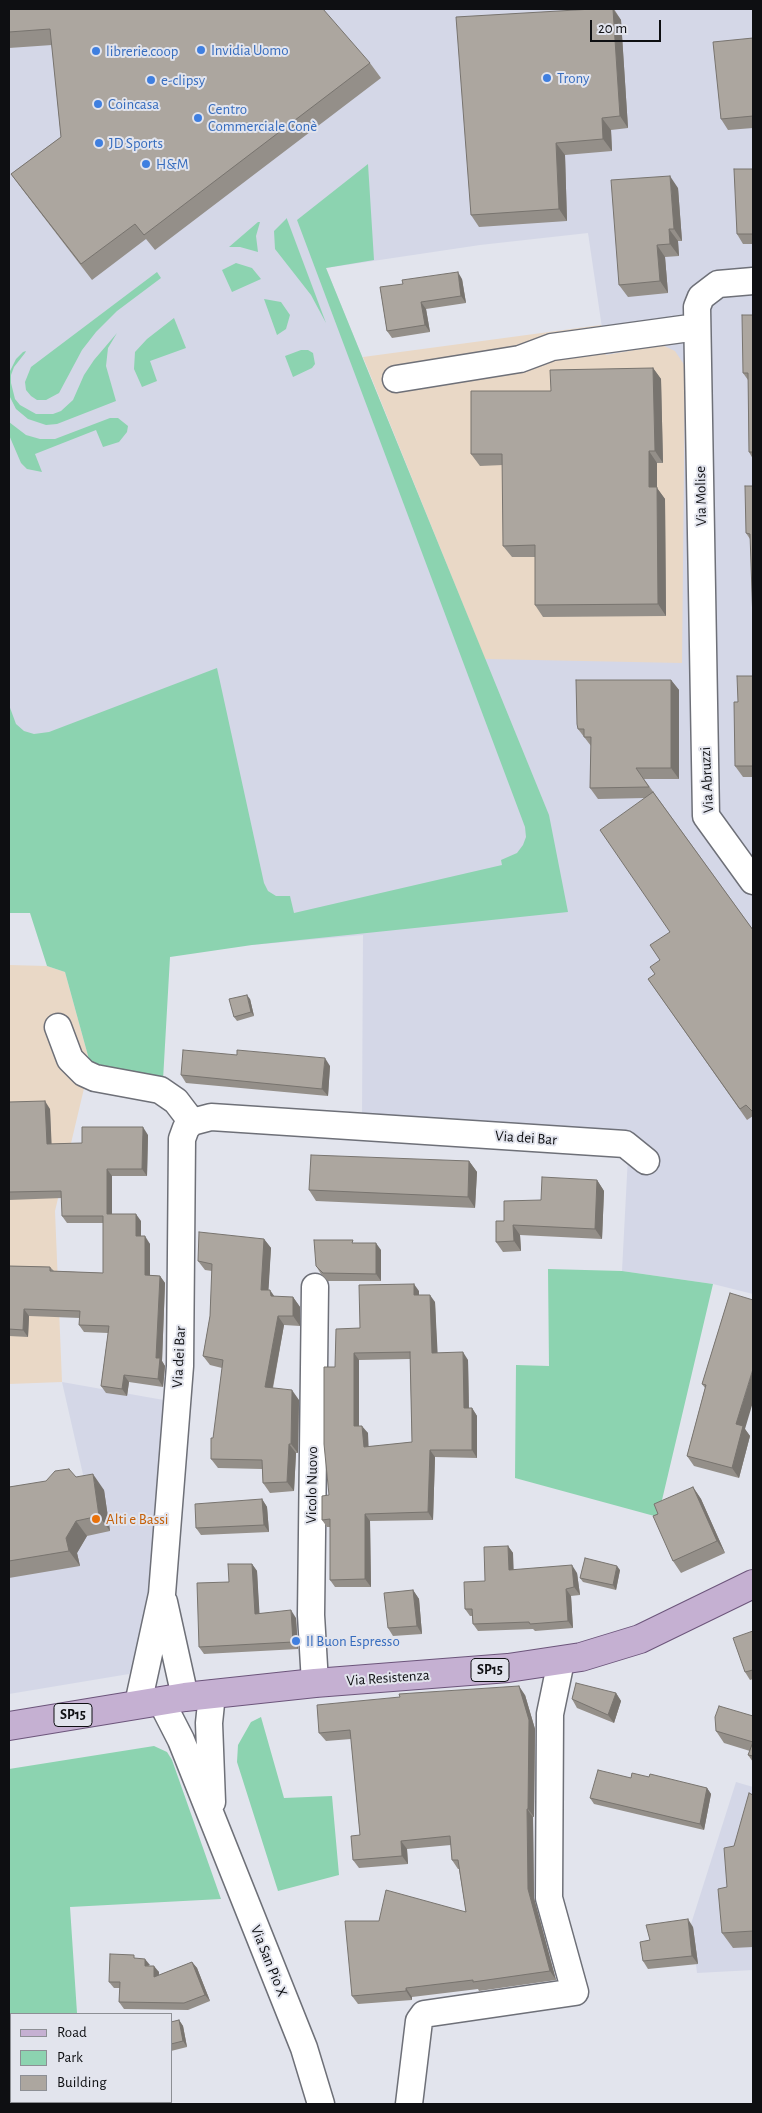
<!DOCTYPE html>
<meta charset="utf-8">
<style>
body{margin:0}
#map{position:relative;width:762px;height:2113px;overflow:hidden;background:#e2e4ed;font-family:"Alegreya Sans",sans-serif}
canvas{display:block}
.frame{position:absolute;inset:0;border:10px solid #0e0f12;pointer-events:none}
.legend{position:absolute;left:10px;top:2013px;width:162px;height:90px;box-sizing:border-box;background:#e2e4ed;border:1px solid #8d8f95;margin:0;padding:6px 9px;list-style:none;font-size:15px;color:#0e0f12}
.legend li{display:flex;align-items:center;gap:10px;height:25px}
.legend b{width:25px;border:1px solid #8d8f95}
.scale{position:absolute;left:590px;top:20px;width:71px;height:22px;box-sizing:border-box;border:2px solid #0e0f12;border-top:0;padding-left:6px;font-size:15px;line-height:18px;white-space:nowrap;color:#0e0f12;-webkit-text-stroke:4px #e2e4ed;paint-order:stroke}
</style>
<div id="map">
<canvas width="762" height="2113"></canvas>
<div class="frame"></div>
<ul class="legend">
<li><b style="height:6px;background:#c5b0d2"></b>Road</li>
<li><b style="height:14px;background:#8cd3b0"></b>Park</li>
<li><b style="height:14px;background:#aca69f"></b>Building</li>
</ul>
<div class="scale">20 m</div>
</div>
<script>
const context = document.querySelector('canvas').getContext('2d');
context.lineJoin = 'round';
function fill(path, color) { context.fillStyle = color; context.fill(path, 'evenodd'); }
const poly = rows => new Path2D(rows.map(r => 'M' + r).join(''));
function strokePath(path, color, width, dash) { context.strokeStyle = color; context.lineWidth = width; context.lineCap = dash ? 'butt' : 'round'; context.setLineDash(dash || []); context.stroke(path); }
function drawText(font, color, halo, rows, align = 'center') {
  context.font = font + ' "Alegreya Sans",sans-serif'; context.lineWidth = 4; context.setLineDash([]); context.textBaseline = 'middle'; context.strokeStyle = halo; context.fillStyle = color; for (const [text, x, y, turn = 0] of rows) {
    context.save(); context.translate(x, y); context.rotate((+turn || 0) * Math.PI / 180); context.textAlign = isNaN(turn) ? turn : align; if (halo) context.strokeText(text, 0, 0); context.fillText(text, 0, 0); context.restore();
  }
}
const built = poly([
 [9,9,753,9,753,1294,713,1284,622,1271,629,1137,362,1119,363,935,252,945,9,740],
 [588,233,606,355,662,345,485,659,326,268,480,245],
 [62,1382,175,1402,145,1651,129,1674,9,1694,9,1533,87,1492],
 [736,1782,753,1787,753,1970,697,1973,691,1924]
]);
const industrial = poly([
 [601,325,606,355,662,345,675,351,685,366,682,663,485,659,363,357],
 [9,965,47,966,65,972,90,1063,55,1211,62,1382,9,1384]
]);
const green = poly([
 [368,164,374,260,326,268,549,815,568,912,252,945,170,957,163,1080,90,1063,65,972,47,966,30,913,9,913,9,705,16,724,24,731,34,734,49,732,217,668,264,883,268,891,276,896,290,896,294,913,502,865,501,860,517,853,523,845,526,837,525,827,297,220],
 [287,218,287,219,326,323,311,295,275,249,274,231],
 [258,222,260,222,256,236,258,252,240,247,229,247],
 [236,263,252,268,261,279,232,292,222,270],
 [157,272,161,278,117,311,96,332,82,350,59,393,46,400,37,400,31,396,26,390,25,382,31,367],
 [264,299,281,302,290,315,286,329,277,335],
 [174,318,186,348,150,361,157,381,142,387,134,369,135,352,147,339],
 [117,333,108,348,106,366,116,401,57,424,46,425,28,419,16,409,9,395,9,373,16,359,23,352,26,351,25,353,14,367,11,375,11,383,15,399,20,405,36,414,53,414,61,411,73,400,84,375,94,360],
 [301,350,308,350,313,353,315,364,312,368,293,377,285,356],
 [110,418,118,418,128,426,127,432,119,442,103,447,96,430,35,454,42,472,27,469,21,463,9,435,9,422,26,435,40,439,55,439],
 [548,1269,622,1271,713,1284,658,1517,515,1478,516,1365,549,1366],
 [261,1717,284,1798,332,1796,339,1875,278,1891,237,1762,238,1745,251,1722],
 [154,1746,167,1752,172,1760,221,1899,70,1907,77,2013,11,2014,11,2031,9,2032,9,1769]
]);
const street = poly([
 [753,281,718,284,701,297,697,307,706,816,753,881],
 [396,379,520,359,552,347,697,327],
 [58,1027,70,1059,84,1073,95,1078,160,1090,176,1101,192,1122],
 [315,1287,311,1615,315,1683],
 [164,1602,185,1697],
 [212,1694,209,1723,212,1802],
 [161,1701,181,1740,304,2048,321,2104],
 [138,1704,162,1594,180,1366,182,1139,186,1128,192,1122,211,1117,625,1144,646,1161],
 [409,2104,419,2021,424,2014,575,1992,549,1898,550,1714,561,1661]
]);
const primary = poly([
 [9,1726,185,1697,315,1683,508,1668,581,1657,640,1639,753,1584]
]);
const wall = poly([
 [9,9,370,63,381,78,155,250,146,239,92,280,22,189,11,174,61,137,52,45,9,48],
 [593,9,614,9,621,20,628,128,611,130,612,151,565,155,567,221,479,227,471,215],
 [753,38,753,128,728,130,721,119],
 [753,169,753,244,743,244,737,234],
 [678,188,682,241,678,241,679,256,665,257,668,293,628,297,619,285],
 [462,279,466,303,426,309,430,332,392,338,387,331,380,287],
 [753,315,753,459,749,452,748,380,743,373],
 [653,368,661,379,663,463,657,463,657,488,665,499,666,616,543,617,535,605,535,557,512,557,503,546,503,465,480,466,471,454,551,391],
 [753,486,750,539,746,533],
 [753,676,753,777,743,777,735,766,738,702],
 [671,680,679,690,679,779,644,779,753,930,753,1116,747,1120,648,979,655,974,670,932,645,798,598,799,590,788,591,746,578,729],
 [250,999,254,1016,237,1021,234,1017],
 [237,1055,330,1066,328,1096,186,1083,181,1075],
 [9,1102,50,1109,51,1144,82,1143,148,1135,147,1176,112,1176,112,1214,141,1221,141,1236,150,1244,150,1275,160,1276,165,1283,162,1361,165,1366,163,1387,129,1382,127,1396,106,1393,101,1386,108,1333,84,1332,79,1325,80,1318,29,1316,28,1337,9,1336,9,1266,50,1267,54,1271,103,1273,103,1223,67,1223,62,1216,62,1198,9,1200],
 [469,1161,477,1172,475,1208,316,1201,309,1190],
 [597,1180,604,1191,602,1239,520,1235,521,1251,503,1252,496,1242,504,1221,541,1200],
 [264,1239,271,1248,268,1290,274,1297,293,1297,300,1307,300,1326,284,1325,273,1388,299,1400,298,1453,296,1453,294,1491,270,1493,263,1483,262,1469,218,1468,211,1459,222,1368,210,1365,203,1356,210,1316,212,1271,205,1270,198,1261],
 [355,1243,381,1250,381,1281,328,1281,321,1274,316,1266],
 [419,1291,419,1295,435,1302,437,1353,468,1360,469,1408,472,1408,477,1416,477,1458,435,1457,433,1520,370,1521,371,1587,335,1587,330,1580,330,1527,327,1527,322,1520,329,1495,335,1367,360,1328],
 [410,1359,412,1442,368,1447,368,1433,359,1426,359,1360],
 [730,1293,745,1429,750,1436,739,1478,694,1466,687,1456,705,1388,702,1384],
 [76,1477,104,1490,110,1531,87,1536,77,1553,80,1566,9,1578,9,1487],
 [693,1487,701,1499,725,1553,681,1573,673,1561,658,1514],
 [262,1499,267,1507,269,1532,201,1535,196,1528],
 [508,1546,513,1553,513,1570,577,1573,580,1595,571,1596,573,1628,535,1631,533,1629,478,1631,473,1624,472,1616,470,1616,465,1609,485,1581],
 [252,1564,257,1571,259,1613,296,1618,298,1649,204,1654,199,1647,229,1582],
 [620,1570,616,1590,583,1582,580,1578],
 [413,1590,419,1599,422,1634,393,1636,388,1628],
 [753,1631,753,1679,750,1680,745,1672],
 [616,1693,621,1701,614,1723,577,1708,572,1699],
 [525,1695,535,1729,534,1817,533,1817,534,1898,556,1980,479,1991,478,1989,412,1997,412,2000,358,2004,352,1996,379,1921,466,1912,459,1869,458,1869,452,1860,451,1845,407,1849,408,1864,359,1868,353,1860,360,1835,351,1739,326,1741,319,1733],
 [753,1716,753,1762,748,1755,750,1751,724,1743,716,1731],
 [649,1777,707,1788,711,1794,704,1830,594,1804,590,1798,631,1778],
 [753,1795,753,1947,733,1948,722,1933,727,1887,734,1846],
 [693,1927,698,1964,648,1969,643,1961,650,1940],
 [137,1959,150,1966,159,1972,159,1975,192,1962,197,1968,210,2001,188,2010,124,2009,119,2002,120,1988,114,1988,109,1982],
 [179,2020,183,2026,187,2047,171,2051,171,2022]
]);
const shadedWall = poly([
 [613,9,621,20,628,128,620,116],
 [602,118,611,130,612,151,603,139],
 [556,143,565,155,567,221,559,209],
 [670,176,678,188,682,241,674,229],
 [669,229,678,241,679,256,670,244],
 [657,245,665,257,668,293,660,281],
 [458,272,462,279,466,303,461,296],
 [421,302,426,309,430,332,425,325],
 [653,368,661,379,663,463,655,451],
 [649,451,657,463,657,488,665,499,666,616,658,604,649,487],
 [671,680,679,690,679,779,671,768],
 [247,995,250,999,254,1016,251,1012],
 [325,1058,330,1066,328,1096,322,1089],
 [45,1101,50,1109,52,1152,47,1144],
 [143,1127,148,1135,147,1176,142,1169],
 [469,1161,477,1172,475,1208,468,1197],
 [107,1169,112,1176,112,1221,107,1214],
 [597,1180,604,1191,602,1239,595,1229],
 [136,1214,141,1221,141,1244,136,1236],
 [513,1225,520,1235,521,1251,514,1241],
 [145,1236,150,1244,150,1282,145,1275],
 [264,1239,271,1248,268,1299,261,1290],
 [376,1243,381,1250,381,1281,376,1274],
 [160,1276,165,1283,162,1361,165,1366,163,1387,158,1379,156,1358],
 [414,1284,419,1291,419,1302,414,1295],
 [270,1290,277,1300,271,1296],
 [430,1295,435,1302,438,1360,432,1353],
 [293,1297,300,1307,300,1326,293,1316],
 [24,1309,29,1316,28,1337,23,1330],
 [278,1316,284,1325,271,1396,265,1387],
 [463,1352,468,1360,469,1416,464,1408],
 [354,1353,359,1360,359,1433,354,1426],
 [753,1369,753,1402,745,1429,750,1436,739,1478,732,1468,736,1424],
 [124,1375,129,1382,127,1396,122,1389],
 [292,1390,299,1400,298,1453,291,1444],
 [472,1408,477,1416,477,1458,472,1450],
 [362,1426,368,1433,369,1455,364,1447],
 [289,1444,296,1453,294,1491,287,1482],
 [430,1450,435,1457,433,1520,428,1512],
 [93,1474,104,1490,110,1531,99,1516],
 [693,1487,701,1499,725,1553,717,1541],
 [262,1499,267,1507,269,1532,264,1525],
 [365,1514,370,1521,371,1587,365,1579],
 [76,1521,87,1536,77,1553,80,1566,69,1551,66,1538],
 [508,1546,513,1553,514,1577,509,1570],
 [252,1564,257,1571,260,1621,255,1614],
 [572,1565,577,1573,580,1595,574,1587],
 [617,1566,620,1570,616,1590,613,1585],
 [566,1589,571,1596,573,1628,568,1621],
 [413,1590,419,1599,422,1634,417,1626],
 [291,1610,296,1618,298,1649,293,1642],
 [519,1686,525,1695,535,1729,534,1817,528,1809],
 [616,1693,621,1701,614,1723,608,1715],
 [707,1788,711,1794,704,1830,700,1824],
 [527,1809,533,1817,534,1898,556,1980,550,1971,528,1889],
 [401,1841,407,1849,408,1864,402,1856],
 [688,1919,693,1927,698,1964,692,1956],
 [145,1959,150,1965,145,1966],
 [192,1962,197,1968,210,2001,205,1995],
 [154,1966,159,1972,158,1984,154,1977],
 [406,1988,412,1997,412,2000,406,1991],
 [179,2020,183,2026,187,2047,183,2041]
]);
const building = poly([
 [9,9,323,9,370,63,144,235,135,224,81,264,11,174,61,137,50,29,9,32,9,9],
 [593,9,613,9,620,116,602,118,603,139,556,143,559,209,471,215,456,17,593,9],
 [753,38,753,116,721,119,713,42,753,38],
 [734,169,753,169,753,234,737,234,734,169],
 [670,176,674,229,669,229,670,244,657,245,660,281,619,285,611,180,670,176],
 [458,272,461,296,421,302,425,325,387,331,380,287,403,284,402,280,458,272],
 [742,315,753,315,753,452,749,452,748,373,743,373,742,315],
 [653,368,655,451,649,451,649,487,657,487,658,604,535,605,535,545,503,546,502,454,471,454,471,391,551,391,550,370,653,368],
 [745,486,753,486,753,622,750,534,746,533,745,486],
 [737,676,753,676,753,766,735,766,734,702,738,702,737,676],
 [576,680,671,680,671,768,636,768,649,787,590,788,591,737,584,737,584,729,578,729,577,724,576,680],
 [653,792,753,930,753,1112,746,1105,740,1109,648,979,655,974,650,967,660,960,650,945,670,932,600,830,653,792],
 [247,995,251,1012,234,1017,229,999,247,995],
 [183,1050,237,1055,237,1050,325,1058,322,1089,181,1075,183,1050],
 [45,1101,47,1144,82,1143,82,1127,143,1127,142,1169,107,1169,107,1214,136,1214,136,1236,145,1236,145,1275,160,1276,156,1358,160,1358,158,1379,124,1375,122,1389,101,1386,109,1326,79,1325,80,1311,24,1309,23,1330,9,1329,9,1266,50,1267,50,1271,103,1273,103,1216,62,1216,61,1191,9,1192,9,1102,45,1101],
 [311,1155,469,1161,468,1197,309,1190,311,1155],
 [542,1177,597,1180,595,1229,513,1225,514,1241,496,1242,496,1221,504,1221,504,1201,541,1200,542,1177],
 [199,1232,264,1239,261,1290,270,1290,271,1296,293,1297,293,1316,278,1316,265,1387,292,1390,291,1444,289,1444,287,1482,263,1483,262,1460,211,1459,211,1438,213,1438,223,1360,203,1356,210,1316,212,1264,198,1261,199,1232],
 [314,1240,353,1240,352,1243,376,1243,376,1274,323,1273,316,1266,314,1240],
 [414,1284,414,1295,430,1295,432,1353,463,1352,464,1408,472,1408,472,1450,430,1450,428,1512,365,1514,365,1579,330,1580,330,1519,322,1520,322,1496,329,1495,324,1444,324,1367,335,1367,336,1329,360,1328,359,1285,414,1284],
 [410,1352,412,1442,364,1447,362,1426,354,1426,354,1353,410,1352],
 [730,1293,753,1300,753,1369,736,1424,743,1426,732,1468,687,1456,706,1385,702,1384,730,1293],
 [69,1469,76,1477,93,1474,99,1516,76,1521,66,1538,69,1551,9,1561,9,1487,46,1481,55,1471,69,1469],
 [693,1487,717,1541,673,1561,653,1516,658,1514,654,1504,693,1487],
 [262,1499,264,1525,196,1528,195,1504,262,1499],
 [508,1546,509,1570,572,1565,574,1587,566,1589,568,1621,530,1624,529,1622,473,1624,472,1609,465,1609,464,1582,485,1581,484,1547,508,1546],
 [585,1558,617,1566,613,1585,580,1578,585,1558],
 [228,1564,252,1564,255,1614,291,1610,293,1642,199,1647,197,1583,229,1582,228,1564],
 [413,1590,417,1626,388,1628,384,1593,413,1590],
 [753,1631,753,1671,753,1670,745,1672,733,1638,753,1631],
 [576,1683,616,1693,608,1715,572,1699,576,1683],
 [519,1686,529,1720,528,1809,527,1809,528,1889,550,1971,473,1982,473,1980,406,1988,406,1991,352,1996,345,1921,379,1921,386,1890,466,1912,458,1860,452,1860,450,1836,401,1841,402,1856,353,1860,351,1836,360,1835,350,1730,319,1733,317,1705,400,1697,399,1694,519,1686],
 [719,1706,753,1716,753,1756,748,1755,753,1742,716,1731,715,1717,719,1706],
 [598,1770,631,1778,632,1773,649,1777,650,1774,707,1788,700,1824,590,1798,598,1770],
 [749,1793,753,1795,753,1931,722,1933,718,1889,727,1887,724,1848,734,1846,749,1793],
 [688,1919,692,1956,643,1961,640,1942,650,1940,646,1925,688,1919],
 [110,1954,134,1955,134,1958,145,1959,145,1966,154,1966,154,1977,192,1962,205,1995,184,2003,119,2002,120,1982,109,1982,110,1954],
 [179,2020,183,2041,171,2044,171,2022,179,2020]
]);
const markers = [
 [201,50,5,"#3f7fe0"],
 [96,51,5,"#3f7fe0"],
 [547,78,5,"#3f7fe0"],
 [151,80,5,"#3f7fe0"],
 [98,104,5,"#3f7fe0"],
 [198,118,5,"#3f7fe0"],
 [99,143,5,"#3f7fe0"],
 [146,164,5,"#3f7fe0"],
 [96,1519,5,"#e8710a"],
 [296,1641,5,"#3f7fe0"]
];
const shields = [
 [490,1670,38],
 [73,1715,38]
];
const shieldNames = [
 ["SP15",490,1670],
 ["SP15",73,1715]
];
const shopNames = [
 ["Invidia Uomo",211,50],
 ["librerie.coop",106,51],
 ["Trony",557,78],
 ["e-clipsy",161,80],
 ["Coincasa",108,104],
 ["Centro",208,109],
 ["Commerciale Conè",208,126],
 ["JD Sports",109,143],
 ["H&M",156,164],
 ["Il Buon Espresso",306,1641]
];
const streetNames = [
 ["Via Molise",701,496,-91],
 ["Via Abruzzi",707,780,-93],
 ["Via dei Bar",526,1138,4],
 ["Via dei Bar",179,1357,-87],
 ["Vicolo Nuovo",312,1485,-89],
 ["Via Resistenza",388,1678,-4],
 ["Via San Pio X",269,1961,68]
];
const foodNames = [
 ["Alti e Bassi",106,1519]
];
fill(built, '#d4d7e7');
fill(industrial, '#e9d8c6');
fill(green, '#8cd3b0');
strokePath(street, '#6e7078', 29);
strokePath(primary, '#6c557b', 30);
strokePath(street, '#fff', 26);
strokePath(primary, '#c5b0d2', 28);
fill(wall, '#948f89');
fill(shadedWall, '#78746f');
fill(building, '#aca69f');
strokePath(building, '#78746f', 1);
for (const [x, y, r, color] of markers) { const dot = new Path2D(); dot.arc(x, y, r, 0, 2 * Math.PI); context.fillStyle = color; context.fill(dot); strokePath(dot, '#e2e4ed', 2); }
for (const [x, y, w] of shields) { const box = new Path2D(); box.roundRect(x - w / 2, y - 11.5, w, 23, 4); context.fillStyle = '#e2e4ed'; context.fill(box); strokePath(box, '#0e0f12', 1); }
drawText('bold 14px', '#0e0f12', null, shieldNames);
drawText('15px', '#366cbe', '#e2e4ed', shopNames, 'left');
drawText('15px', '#0e0f12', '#e2e4ed', streetNames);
drawText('15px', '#c56008', '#e2e4ed', foodNames, 'left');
</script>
